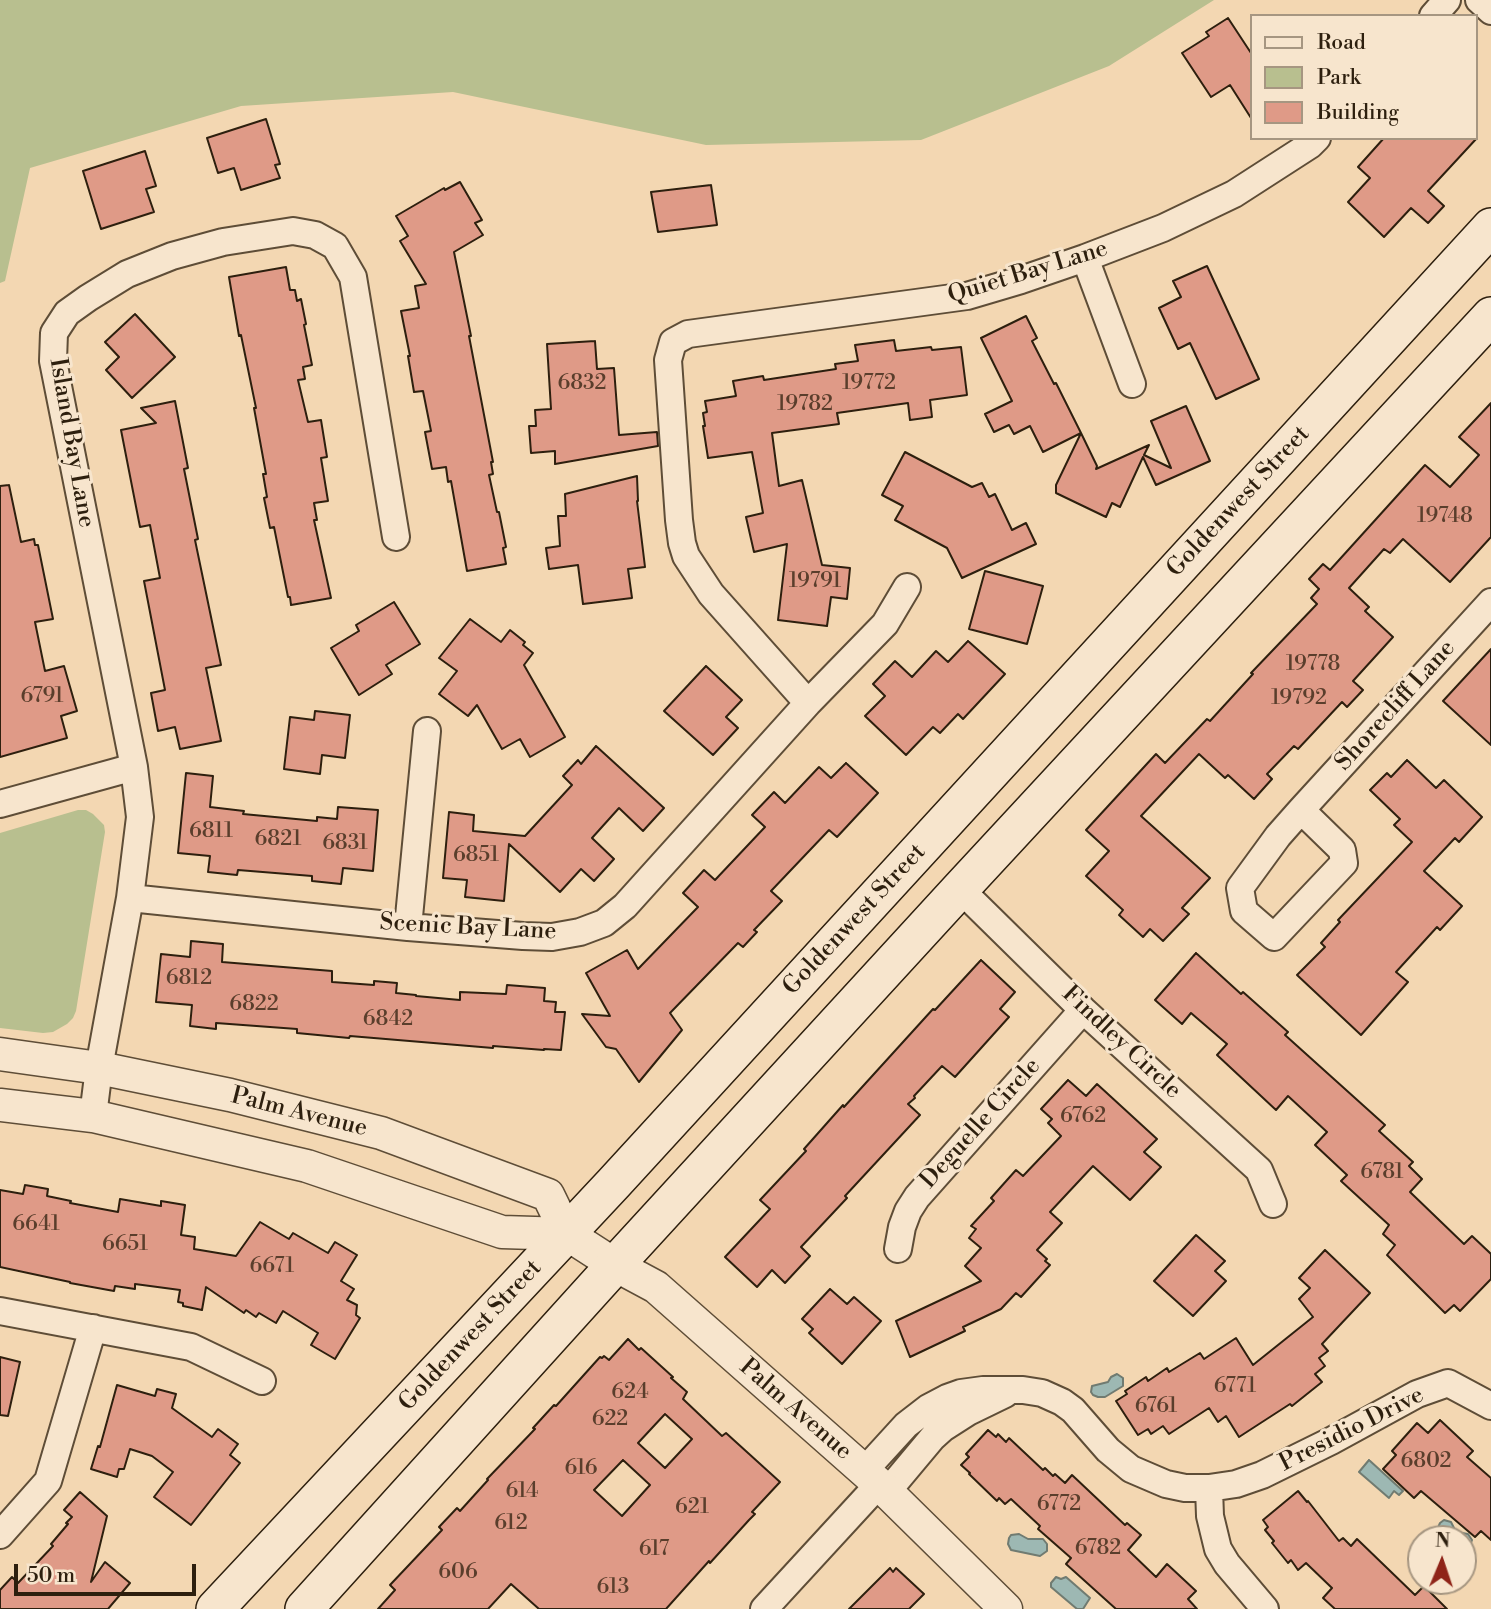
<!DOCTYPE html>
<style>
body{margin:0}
#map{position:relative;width:1491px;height:1609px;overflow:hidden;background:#f3d7b2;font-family:"Libre Bodoni",serif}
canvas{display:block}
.legend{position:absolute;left:1250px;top:14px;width:228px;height:126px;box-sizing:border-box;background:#f7e5cd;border:2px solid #a69681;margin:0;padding:9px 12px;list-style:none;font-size:21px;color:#2d1f0e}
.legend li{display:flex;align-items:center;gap:14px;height:35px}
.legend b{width:35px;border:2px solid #a69681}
.north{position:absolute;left:1407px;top:1525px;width:70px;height:70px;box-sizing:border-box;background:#f7e5cd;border:2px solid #a69681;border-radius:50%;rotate:2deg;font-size:19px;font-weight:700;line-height:28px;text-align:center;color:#2d1f0e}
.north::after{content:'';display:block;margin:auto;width:24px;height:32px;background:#8f2418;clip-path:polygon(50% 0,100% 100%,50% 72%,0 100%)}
.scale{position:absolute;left:14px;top:1564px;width:182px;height:32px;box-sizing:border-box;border:4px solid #2d1f0e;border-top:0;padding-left:9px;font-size:21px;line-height:24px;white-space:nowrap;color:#2d1f0e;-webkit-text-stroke:5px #f7e5cd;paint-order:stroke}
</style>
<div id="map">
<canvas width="1491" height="1609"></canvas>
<ul class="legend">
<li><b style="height:9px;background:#f7e5cd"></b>Road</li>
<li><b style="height:19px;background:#b8bf8f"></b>Park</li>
<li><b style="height:19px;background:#df9a87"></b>Building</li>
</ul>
<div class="north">N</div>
<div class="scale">50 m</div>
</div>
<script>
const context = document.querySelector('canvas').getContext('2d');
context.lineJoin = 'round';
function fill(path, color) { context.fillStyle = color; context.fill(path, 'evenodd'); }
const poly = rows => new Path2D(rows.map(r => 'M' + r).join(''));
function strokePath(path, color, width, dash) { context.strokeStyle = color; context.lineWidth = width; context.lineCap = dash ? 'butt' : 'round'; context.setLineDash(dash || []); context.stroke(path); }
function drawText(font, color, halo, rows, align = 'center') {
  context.font = font + ' "Libre Bodoni",serif'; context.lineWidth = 6; context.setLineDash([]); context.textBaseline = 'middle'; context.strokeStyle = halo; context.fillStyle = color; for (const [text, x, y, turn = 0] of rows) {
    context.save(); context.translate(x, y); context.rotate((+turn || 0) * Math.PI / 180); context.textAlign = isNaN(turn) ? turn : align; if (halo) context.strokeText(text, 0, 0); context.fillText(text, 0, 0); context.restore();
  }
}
const green = poly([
 [0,0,1214,0,1109,66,921,140,706,145,453,92,241,106,30,168,5,281,0,283],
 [78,810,86,810,93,814,104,825,105,832,76,1011,73,1018,67,1024,53,1032,43,1033,0,1028,0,833]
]);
const water = poly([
 [1117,1374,1123,1378,1123,1386,1105,1397,1098,1397,1093,1395,1091,1392,1092,1386,1108,1382,1111,1377,1117,1374],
 [1369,1460,1403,1491,1399,1495,1394,1491,1389,1498,1359,1472,1369,1460],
 [1444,1520,1451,1522,1456,1532,1468,1534,1472,1540,1469,1548,1463,1550,1463,1539,1442,1539,1437,1530,1440,1523,1444,1520],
 [1019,1534,1028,1539,1043,1539,1047,1544,1047,1551,1040,1556,1011,1550,1008,1544,1009,1538,1011,1535,1019,1534],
 [1056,1577,1061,1579,1066,1577,1090,1598,1083,1609,1077,1609,1051,1587,1051,1583,1056,1577]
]);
const building = poly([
 [1228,18,1251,53,1251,118,1230,85,1211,97,1182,53,1209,36,1206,32,1228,18],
 [266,119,280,164,275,165,280,178,241,190,234,168,218,173,207,138,266,119],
 [1384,138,1477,138,1428,191,1444,206,1428,223,1411,208,1384,237,1348,202,1370,178,1358,167,1384,138],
 [145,151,156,186,146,189,154,212,101,229,83,171,145,151],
 [460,182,482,220,475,223,483,235,454,252,471,336,469,336,493,462,491,462,493,474,489,475,497,512,499,512,506,547,503,548,506,564,467,571,451,481,448,482,446,467,432,469,425,432,431,431,423,391,414,392,408,356,410,356,401,311,419,308,415,286,426,284,400,241,408,236,396,216,444,188,445,190,460,182],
 [711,185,717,225,658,232,651,192,711,185],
 [1207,266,1259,379,1216,399,1190,343,1178,349,1159,308,1181,297,1173,281,1207,266],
 [286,267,290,290,295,290,297,301,301,299,306,324,304,325,312,365,303,367,305,379,298,380,308,422,321,420,327,457,321,458,328,501,314,503,317,520,314,520,331,598,291,605,290,597,288,597,274,527,270,528,264,498,267,497,263,474,266,474,254,408,256,408,241,335,239,336,229,277,286,267],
 [135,314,175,357,132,398,106,370,119,357,105,342,135,314],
 [1026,316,1037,338,1032,341,1054,384,1056,383,1081,433,1043,452,1030,426,1014,434,1009,425,994,432,985,414,1012,401,981,338,1026,316],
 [894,340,896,351,931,347,932,350,961,347,967,395,930,400,932,417,910,420,908,403,837,413,839,424,772,433,779,486,802,480,822,565,850,568,847,599,831,597,827,626,778,620,787,544,754,552,746,517,763,513,752,452,708,458,703,426,705,426,703,413,707,412,705,401,736,396,733,381,763,376,764,380,836,369,835,364,858,361,855,345,894,340],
 [595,341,597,369,614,368,619,435,657,432,658,446,555,464,555,451,531,453,529,426,536,426,535,410,551,409,547,344,595,341],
 [175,401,188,468,184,469,198,539,195,540,221,665,206,668,221,741,180,749,175,727,158,731,151,693,165,690,144,581,160,578,150,525,140,527,121,430,156,423,141,408,175,401],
 [1491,403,1491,537,1450,582,1403,539,1390,553,1384,549,1349,588,1369,607,1365,611,1393,637,1353,681,1363,690,1347,707,1342,702,1298,749,1294,746,1267,774,1272,779,1254,799,1228,775,1225,778,1199,754,1141,816,1210,878,1182,908,1189,914,1163,941,1150,929,1143,937,1119,915,1123,910,1086,876,1109,851,1086,830,1156,754,1165,763,1207,719,1210,721,1253,674,1251,673,1317,604,1311,598,1319,589,1309,579,1323,564,1330,570,1425,465,1450,487,1479,455,1459,437,1491,403],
 [1186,406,1210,461,1156,485,1143,457,1120,507,1112,503,1106,517,1056,493,1056,485,1081,433,1097,466,1096,469,1149,445,1144,455,1171,468,1151,421,1186,406],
 [905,452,972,487,982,483,989,497,995,494,1012,530,1026,523,1036,544,962,578,947,548,895,520,903,506,882,495,905,452],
 [637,476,638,501,637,501,645,567,628,569,632,598,583,604,578,565,549,569,546,548,560,546,558,516,566,516,565,494,637,476],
 [9,485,21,542,34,539,35,545,38,545,53,619,35,622,45,671,64,666,77,711,61,716,67,738,0,757,0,486,9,485],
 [985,571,1043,586,1027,644,969,629,985,571],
 [394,602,420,644,386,665,392,674,359,695,331,648,359,631,356,625,394,602],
 [470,619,501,642,510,630,525,642,523,645,533,653,524,665,565,737,530,757,520,739,502,749,477,705,468,716,439,694,457,671,439,658,470,619],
 [968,641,1005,674,963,719,958,714,940,733,933,727,906,755,865,716,885,696,873,684,895,661,912,677,936,651,948,662,968,641],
 [1491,649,1491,745,1443,701,1491,649],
 [706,666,742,700,726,717,738,728,713,755,664,711,706,666],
 [315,711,350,715,345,758,322,755,320,774,284,769,290,717,314,720,315,711],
 [596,746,664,808,643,831,619,808,592,838,614,859,594,881,581,869,560,892,509,844,504,901,465,897,467,880,443,878,449,812,474,815,473,831,525,836,572,785,563,776,578,760,581,764,596,746],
 [1407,760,1436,788,1444,780,1482,817,1459,842,1455,838,1424,871,1462,906,1440,930,1437,927,1396,972,1408,982,1361,1035,1297,975,1325,947,1321,943,1340,922,1338,920,1412,842,1394,825,1400,819,1370,790,1387,773,1391,777,1407,760],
 [846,763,878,793,837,837,829,830,771,891,782,901,754,930,757,932,743,947,738,943,670,1013,682,1030,639,1082,616,1049,606,1047,582,1014,610,1016,586,973,627,950,638,969,698,907,683,893,704,870,715,880,765,827,752,815,774,792,785,803,819,767,831,778,846,763],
 [186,773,213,776,210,807,244,811,243,814,317,821,317,817,337,819,338,807,378,810,373,871,343,868,341,884,312,881,312,876,238,870,237,875,208,872,210,856,178,853,186,773],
 [191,941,223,944,222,962,332,971,332,982,374,985,374,981,397,983,396,993,416,995,416,996,460,1000,460,992,506,994,507,985,545,988,544,1001,556,1002,555,1012,565,1012,561,1050,544,1049,544,1050,493,1046,493,1048,350,1036,349,1038,297,1033,297,1029,216,1023,216,1029,190,1026,192,1005,156,1002,161,954,190,957,191,941],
 [1196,953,1241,994,1243,992,1288,1032,1285,1035,1385,1125,1379,1131,1413,1162,1409,1166,1422,1179,1410,1192,1464,1244,1472,1236,1491,1254,1491,1279,1460,1311,1454,1305,1445,1313,1387,1255,1395,1245,1383,1234,1389,1225,1341,1181,1347,1175,1315,1145,1327,1132,1288,1096,1276,1110,1217,1055,1227,1044,1191,1013,1182,1024,1155,1000,1196,953],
 [981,960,1015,992,1000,1009,1009,1017,955,1077,942,1066,914,1096,915,1098,908,1104,920,1115,845,1196,847,1198,801,1247,810,1256,785,1283,772,1270,757,1287,725,1257,770,1209,760,1200,806,1151,804,1149,843,1105,844,1107,933,1009,935,1010,981,960],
 [1068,1080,1086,1096,1097,1084,1157,1139,1144,1152,1161,1167,1130,1200,1093,1166,1050,1212,1062,1223,1037,1250,1047,1259,1045,1261,1050,1265,1021,1297,1016,1293,1001,1309,963,1327,965,1331,910,1357,896,1321,981,1281,965,1266,981,1248,969,1238,976,1229,971,1226,994,1201,991,1198,1016,1170,1023,1176,1061,1136,1048,1123,1052,1119,1041,1109,1068,1080],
 [25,1185,48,1189,47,1196,71,1201,70,1203,118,1212,120,1199,161,1206,161,1201,185,1205,181,1235,195,1237,194,1249,236,1256,260,1222,289,1239,293,1233,328,1253,335,1242,357,1255,341,1281,354,1289,347,1300,357,1305,356,1315,360,1318,335,1359,311,1345,318,1333,283,1311,276,1323,259,1313,256,1317,246,1310,244,1313,206,1287,202,1310,183,1306,183,1303,178,1302,180,1290,135,1284,135,1289,115,1286,114,1291,70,1283,70,1282,0,1267,0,1190,23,1194,25,1185],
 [1196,1235,1225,1261,1215,1271,1226,1281,1193,1316,1154,1281,1196,1235],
 [1325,1250,1370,1293,1322,1344,1328,1351,1319,1358,1325,1366,1315,1374,1322,1382,1292,1406,1290,1404,1239,1437,1226,1416,1218,1422,1209,1408,1169,1434,1163,1426,1151,1434,1148,1429,1138,1435,1116,1401,1127,1394,1125,1391,1146,1377,1148,1381,1167,1368,1169,1372,1200,1353,1204,1359,1236,1338,1253,1365,1313,1317,1299,1299,1310,1288,1299,1278,1325,1250],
 [830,1289,847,1304,854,1297,881,1321,842,1364,809,1333,813,1329,802,1319,830,1289],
 [628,1339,639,1350,641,1348,673,1377,671,1378,687,1392,683,1399,722,1436,726,1433,780,1482,752,1512,755,1514,749,1520,710,1563,709,1561,666,1609,539,1609,511,1584,488,1609,378,1609,395,1590,390,1585,442,1530,439,1527,457,1508,460,1511,488,1480,487,1479,535,1429,533,1428,554,1405,556,1406,600,1357,602,1358,604,1356,609,1360,628,1339],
 [665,1414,692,1439,665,1468,638,1443,665,1414],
 [623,1460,650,1485,622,1516,594,1490,623,1460],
 [0,1357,20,1362,8,1416,0,1415,0,1357],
 [117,1385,155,1396,157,1389,176,1394,172,1408,212,1437,218,1429,238,1444,230,1455,240,1463,191,1525,154,1497,173,1472,152,1456,130,1449,124,1469,119,1469,117,1477,91,1469,98,1446,100,1447,117,1385],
 [1440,1420,1473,1451,1467,1457,1491,1478,1491,1540,1481,1531,1475,1537,1421,1491,1414,1498,1383,1469,1396,1455,1392,1451,1417,1423,1428,1433,1440,1420],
 [988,1430,996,1437,998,1434,1006,1442,1009,1438,1043,1470,1045,1468,1053,1476,1055,1474,1065,1483,1072,1475,1125,1525,1127,1523,1141,1535,1128,1550,1156,1577,1167,1564,1196,1591,1188,1599,1197,1609,1116,1609,1066,1564,1071,1558,1038,1529,1040,1526,1011,1499,1005,1504,999,1498,997,1501,969,1474,970,1473,961,1465,969,1457,966,1454,988,1430],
 [1298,1491,1307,1502,1308,1501,1339,1541,1343,1538,1351,1546,1357,1539,1415,1595,1424,1586,1447,1609,1335,1609,1323,1598,1332,1588,1306,1563,1298,1570,1291,1560,1288,1563,1272,1543,1274,1541,1265,1530,1268,1527,1263,1520,1298,1491],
 [80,1492,107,1516,91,1582,105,1562,130,1583,108,1609,0,1609,0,1590,12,1577,18,1583,53,1546,51,1544,68,1524,66,1523,72,1517,64,1510,80,1492],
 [890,1568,893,1572,896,1568,924,1594,909,1609,849,1609,890,1568]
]);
const minor = poly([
 [1479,0,1491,11],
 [1433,16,1447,0],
 [1085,258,1132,384],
 [808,703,711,594,686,556,682,543,679,520,668,360,673,342,688,334,967,296,1021,280,1085,258,1163,228,1234,194,1310,145,1317,138],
 [0,804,134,767],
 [1301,810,1342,850,1344,863,1274,937,1244,911,1240,888,1278,836,1301,810,1491,602],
 [960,889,1083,1010,1259,1170,1273,1204],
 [130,898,408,927,523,936,552,937,580,932,604,923,625,906,808,703,885,624,907,587],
 [408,927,427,731],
 [93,1116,99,1068,130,898,140,817,134,767,53,361,54,333,67,313,88,298,127,274,172,256,223,242,293,231,315,235,335,246,353,277,396,537],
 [898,1249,902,1227,908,1211,917,1197,1083,1010],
 [0,1311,191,1347,262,1381],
 [864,1471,906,1425,928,1408,947,1398,961,1393,983,1390,1023,1390,1042,1393,1062,1402,1073,1410,1108,1450,1131,1469,1166,1484,1185,1488,1209,1488,1210,1516,1218,1549,1227,1564,1265,1609],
 [1209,1488,1236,1484,1262,1475,1331,1441,1417,1394,1448,1383,1491,1406],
 [887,1492,933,1437,943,1428,968,1412,1005,1394],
 [0,1535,48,1481,93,1328],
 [764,1609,879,1484]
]);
const tertiary = poly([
 [0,1054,99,1068,230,1095,381,1133,548,1195,567,1234],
 [0,1105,93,1116,307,1166,502,1232,567,1234,615,1265,656,1287,879,1484,1006,1609]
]);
const secondary = poly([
 [215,1609,613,1184,1491,227],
 [304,1609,615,1265,960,889,1491,316]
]);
const numberNames = [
 ["6832",582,384],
 ["19772",869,384],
 ["19782",805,405],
 ["19748",1445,517],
 ["19791",815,582],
 ["19778",1313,665],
 ["6791",42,697],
 ["19792",1299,699],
 ["6811",211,832],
 ["6821",278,840],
 ["6831",345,844],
 ["6851",476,856],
 ["6812",189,979],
 ["6822",254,1005],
 ["6842",388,1020],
 ["6762",1083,1117],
 ["6781",1382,1173],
 ["6641",36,1225],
 ["6651",125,1245],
 ["6671",272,1267],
 ["6771",1235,1387],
 ["624",630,1393],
 ["6761",1156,1407],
 ["622",610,1420],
 ["6802",1426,1462],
 ["616",581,1469],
 ["614",522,1492],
 ["6772",1059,1505],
 ["621",692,1508],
 ["612",511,1524],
 ["6782",1098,1549],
 ["617",654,1550],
 ["606",458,1573],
 ["613",613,1588]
];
const streetNames = [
 ["Quiet Bay Lane",1028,273,-17],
 ["Island Bay Lane",71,443,80],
 ["Goldenwest Street",1239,502,-47],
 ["Shorecliff Lane",1396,706,-48],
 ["Goldenwest Street",855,920,-47],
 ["Scenic Bay Lane",468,928,3],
 ["Findley Circle",1121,1043,43],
 ["Palm Avenue",299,1113,14],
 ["Deguelle Circle",981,1124,-48],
 ["Goldenwest Street",471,1336,-47],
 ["Palm Avenue",795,1410,41],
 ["Presidio Drive",1352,1430,-27]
];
fill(green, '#b8bf8f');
fill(water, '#9db8b3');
strokePath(water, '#707b71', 2);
fill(building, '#df9a87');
strokePath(building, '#2d1f0e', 2);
strokePath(minor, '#5e4d37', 30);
strokePath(tertiary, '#5e4d37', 35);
strokePath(secondary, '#2d1f0e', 40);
strokePath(minor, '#f7e5cd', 26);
strokePath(tertiary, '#f7e5cd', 32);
strokePath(secondary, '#f7e5cd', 37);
drawText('21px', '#5a3e2c', null, numberNames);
drawText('24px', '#2d1f0e', '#f7e5cd', streetNames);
</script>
